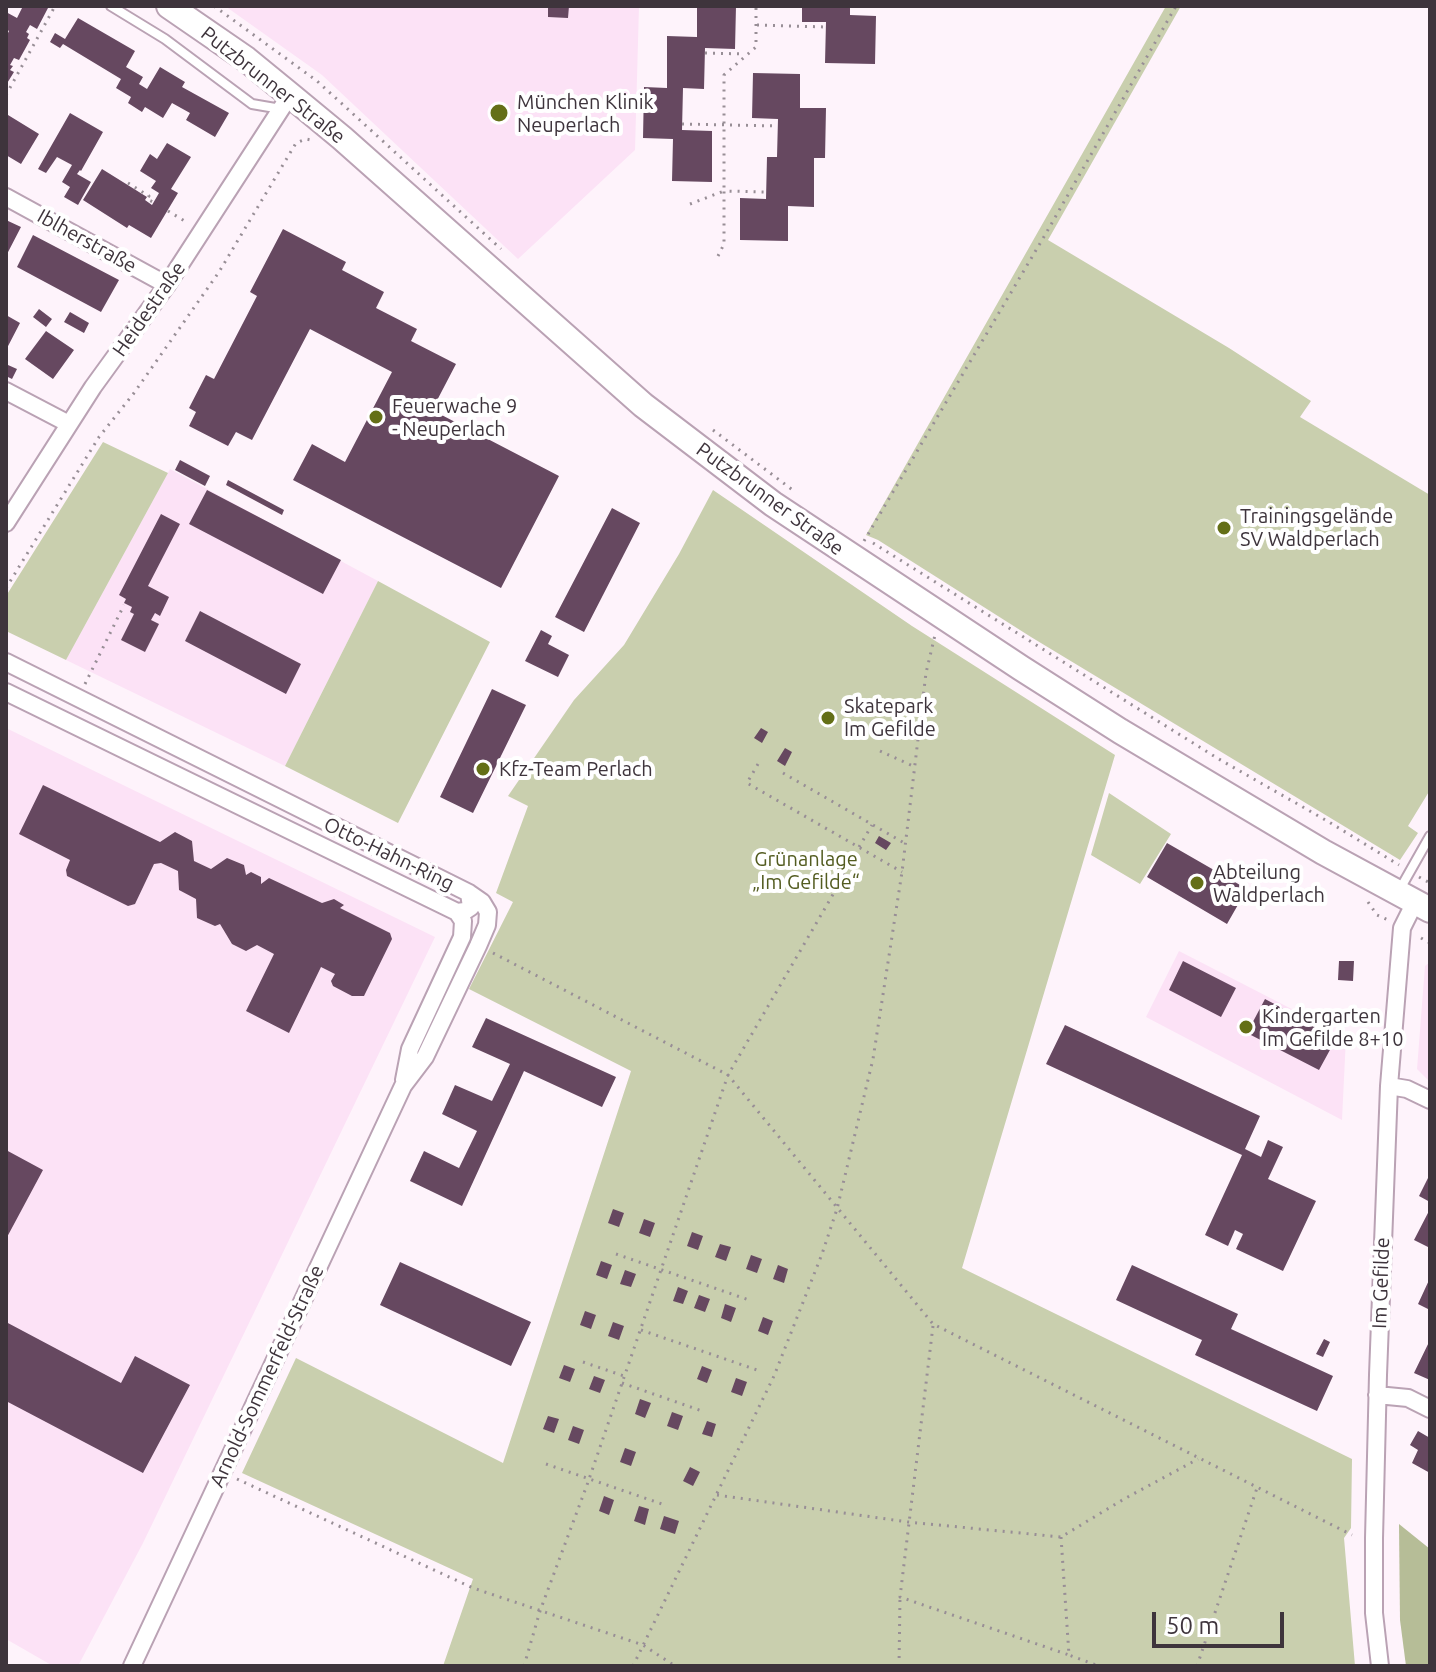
<!DOCTYPE html>
<meta charset="utf-8">
<style>
body{margin:0}
#map{position:relative;width:1436px;height:1672px;overflow:hidden;background:#fef3fb;font-family:Ubuntu,sans-serif}
canvas{display:block}
.frame{position:absolute;inset:0;border:8px solid #3e343c;pointer-events:none}
.scale{position:absolute;left:1152px;top:1612px;width:132px;height:36px;box-sizing:border-box;border:4px solid #3e343c;border-top:0;padding-left:10px;font-size:24px;line-height:28px;white-space:nowrap;color:#3e343c;-webkit-text-stroke:6px #fff;paint-order:stroke}
</style>
<div id="map">
<canvas width="1436" height="1672"></canvas>
<div class="frame"></div>
<div class="scale">50 m</div>
</div>
<script>
const context = document.querySelector('canvas').getContext('2d');
context.lineJoin = 'round';
function fill(path, color) { context.fillStyle = color; context.fill(path, 'evenodd'); }
const poly = rows => new Path2D(rows.map(r => 'M' + r).join(''));
function strokePath(path, color, width, dash) { context.strokeStyle = color; context.lineWidth = width; context.lineCap = dash ? 'butt' : 'round'; context.setLineDash(dash || []); context.stroke(path); }
function drawText(font, color, halo, rows, align = 'center') {
  context.font = font + ' Ubuntu,sans-serif'; context.lineWidth = 8; context.setLineDash([]); context.textBaseline = 'middle'; context.strokeStyle = halo; context.fillStyle = color; for (const [text, x, y, turn = 0] of rows) {
    context.save(); context.translate(x, y); context.rotate((+turn || 0) * Math.PI / 180); context.textAlign = isNaN(turn) ? turn : align; if (halo) context.strokeText(text, 0, 0); context.fillText(text, 0, 0); context.restore();
  }
}
const built = poly([
 [225,6,639,6,635,150,518,259,322,75],
 [170,469,378,581,285,766,66,660],
 [6,728,435,937,143,1543,78,1666,53,1666,6,1639],
 [1179,951,1346,1037,1342,1120,1146,1017],
 [1430,962,1430,1082,1417,1069,1425,966]
]);
const green = poly([
 [1166,6,1181,6,1048,240,1229,348,1311,401,1300,417,1430,495,1430,790,1408,826,1418,833,1400,860,1031,637,878,540,866,535],
 [103,442,168,473,66,660,6,631,6,596],
 [713,490,912,626,1115,755,962,1268,1352,1459,1351,1528,1344,1538,1355,1666,443,1666,473,1579,242,1473,296,1358,503,1463,631,1071,469,989,513,902,496,893,528,806,508,796,574,700,624,645,679,554],
 [378,581,490,642,398,823,285,766],
 [1109,793,1171,834,1140,884,1091,855]
]);
const forest = poly([
 [1399,1524,1430,1549,1430,1666,1406,1666,1400,1620]
]);
const building = poly([
 [23,6,44,6,48,8,37,29,30,25,26,32,29,34,27,38,30,40,19,60,14,58,10,65,13,66,10,70,14,72,6,85,6,37,9,31,6,29,6,12,17,18],
 [548,6,569,6,568,18,548,17],
 [697,6,736,6,735,49,705,48,704,89,683,88,682,130,712,131,712,182,672,181,673,139,643,138,644,87,667,88,667,36,697,37],
 [802,6,850,6,850,15,876,16,875,64,825,63,826,22,802,22],
 [78,18,135,51,126,67,143,77,139,84,147,89,160,67,185,82,182,87,229,113,215,137,186,120,190,113,172,103,163,118,145,107,142,112,128,103,131,97,116,88,121,79,63,44,60,48,50,42,55,33,65,39],
 [753,73,800,74,800,108,826,108,825,158,814,158,814,207,788,206,788,241,740,240,740,198,766,199,767,157,777,157,778,119,752,118],
 [70,113,103,132,81,171,80,170,77,174,91,182,78,205,64,197,70,187,62,182,72,165,57,157,46,173,38,169],
 [8,115,39,134,21,164,6,155,6,119],
 [167,143,191,157,171,189,178,193,151,238,129,225,127,228,83,200,102,169,147,197,145,200,152,205,159,193,151,188,156,181,140,171,150,154,157,159],
 [6,220,21,227,6,256],
 [283,229,346,262,342,270,384,292,376,308,417,329,411,341,456,364,432,410,559,476,501,588,293,480,312,444,345,462,392,372,310,329,252,440,236,432,228,446,189,426,196,412,189,408,206,375,214,379,257,296,250,292],
 [33,235,119,280,101,312,17,267],
 [39,309,52,319,46,327,33,317],
 [70,312,89,323,84,333,64,322],
 [6,315,20,323,6,350],
 [46,331,74,350,53,379,25,359],
 [8,365,17,369,12,379,6,376],
 [180,460,210,476,205,486,175,470],
 [228,480,284,510,282,515,226,485],
 [207,490,341,560,323,594,189,524],
 [612,508,640,523,584,632,555,617],
 [161,514,180,524,148,586,169,597,160,616,155,613,151,620,159,624,145,652,121,640,134,614,130,612,132,607,124,603,126,599,119,595],
 [200,611,301,664,286,694,185,641],
 [541,630,552,636,548,644,569,655,558,677,525,661],
 [492,689,526,705,473,813,440,797],
 [761,728,768,732,762,743,754,738],
 [785,748,792,752,785,766,777,761],
 [43,785,160,842,175,832,192,841,194,861,211,869,227,858,244,865,246,875,251,872,261,877,261,884,269,878,322,903,334,899,344,905,340,908,390,933,392,939,364,996,352,996,333,986,331,981,335,974,321,967,289,1033,246,1011,274,954,257,945,246,951,232,944,220,924,215,926,197,918,196,899,179,890,178,871,161,863,154,864,135,904,128,906,67,876,66,870,70,860,19,834],
 [879,836,891,843,886,850,875,843],
 [1167,843,1247,889,1227,924,1147,877],
 [1183,961,1236,988,1221,1017,1169,990],
 [1339,961,1354,961,1353,981,1338,980],
 [1265,999,1337,1037,1319,1070,1247,1033],
 [486,1018,616,1077,602,1107,524,1071,462,1206,410,1181,424,1151,459,1168,477,1131,442,1114,455,1085,492,1101,510,1064,472,1047],
 [1065,1025,1260,1116,1245,1149,1261,1157,1268,1140,1283,1147,1268,1179,1316,1201,1283,1271,1236,1249,1243,1234,1235,1230,1228,1246,1205,1235,1242,1155,1046,1064],
 [6,1150,43,1170,6,1239],
 [1430,1174,1430,1202,1419,1196],
 [613,1209,624,1213,619,1227,608,1223],
 [1430,1209,1430,1248,1414,1240],
 [644,1219,655,1223,650,1237,639,1233],
 [692,1232,703,1236,698,1250,687,1246],
 [720,1244,731,1247,726,1261,715,1257],
 [751,1255,762,1259,757,1273,746,1269],
 [601,1261,612,1265,607,1279,596,1275],
 [400,1262,531,1322,511,1366,380,1305],
 [778,1265,788,1269,784,1283,773,1279],
 [1132,1265,1238,1314,1231,1329,1333,1376,1317,1411,1195,1355,1202,1340,1116,1300],
 [625,1270,636,1274,631,1287,620,1284],
 [1430,1278,1430,1310,1418,1304],
 [678,1287,688,1291,683,1304,673,1301],
 [699,1295,710,1299,705,1312,694,1308],
 [725,1304,736,1308,731,1322,721,1318],
 [585,1311,596,1315,591,1329,580,1325],
 [763,1317,773,1321,768,1335,758,1331],
 [6,1322,121,1383,135,1356,190,1385,143,1473,6,1401],
 [613,1322,624,1326,619,1340,608,1336],
 [1324,1339,1330,1342,1323,1357,1316,1354],
 [1430,1340,1430,1380,1414,1373],
 [564,1365,575,1369,570,1382,559,1378],
 [702,1366,712,1370,707,1383,697,1379],
 [594,1376,605,1380,600,1393,589,1389],
 [736,1378,747,1382,742,1396,731,1392],
 [640,1399,651,1403,645,1418,635,1414],
 [672,1412,683,1416,678,1430,667,1426],
 [548,1416,559,1419,554,1433,543,1429],
 [707,1421,716,1424,712,1437,702,1434],
 [573,1426,584,1430,579,1444,568,1440],
 [1418,1431,1430,1438,1430,1473,1412,1463,1418,1450,1410,1445],
 [625,1448,636,1452,631,1466,620,1462],
 [690,1467,700,1472,693,1486,683,1481],
 [604,1496,614,1500,609,1515,599,1511],
 [639,1506,649,1509,645,1525,634,1521],
 [664,1516,679,1521,675,1534,660,1529]
]);
const path = poly([
 [214,6,317,81,501,249],
 [757,25,826,27],
 [705,53,745,54],
 [6,95,55,6],
 [682,124,778,126],
 [128,183,149,196,147,199,153,202],
 [690,204,724,191,724,75,756,47,756,6],
 [168,211,188,223],
 [718,256,724,244,724,191,766,192],
 [713,430,794,491],
 [864,541,1045,235,1176,6],
 [873,543,1217,758,1329,822,1399,865],
 [6,588,99,437,134,393,219,272,296,143,306,139,311,140],
 [85,684,124,605],
 [886,738,913,719,920,719],
 [880,751,913,766],
 [758,764,747,783,902,872],
 [783,773,906,844],
 [859,847,872,825],
 [1419,877,1430,883],
 [1368,902,1377,915,1388,920],
 [1421,938,1430,943],
 [493,953,728,1075,933,1324,1352,1535],
 [616,1254,752,1301],
 [933,1326,900,1597,1069,1655],
 [641,1330,757,1370],
 [583,1362,624,1376],
 [622,1383,705,1412],
 [546,1464,662,1504],
 [237,1479,473,1588,643,1645,675,1666],
 [717,1495,908,1522,1061,1537,1124,1499,1198,1459],
 [1061,1537,1069,1655,1099,1666],
 [524,1666,540,1611,587,1485,728,1075,860,848],
 [633,1666,774,1376,822,1254,837,1209,873,1059,902,872,926,673,935,635],
 [899,1666,900,1597],
 [1197,1666,1257,1488]
]);
const lane = poly([
 [111,6,165,39,252,104,281,109],
 [1400,889,1430,836]
]);
const street = poly([
 [6,197,167,285],
 [6,391,69,424],
 [6,523,93,387,167,285,290,95],
 [6,662,469,893,482,902,488,912,487,925,478,946,425,1057,403,1086,132,1666],
 [6,692,457,912,465,911,471,907,469,893],
 [404,1080,410,1049,462,937,463,921,457,912],
 [1389,1086,1407,1089,1430,1100],
 [1377,1395,1408,1398,1430,1409],
 [1380,1666,1374,1613,1374,1538,1378,1375,1389,1086,1402,928,1415,902]
]);
const secondary = poly([
 [169,6,246,59,290,95,342,138,643,405,773,504,1021,668,1120,731,1323,852,1430,910]
]);
const markers = [
 [499,113,10,"#646f17"],
 [376,417,8,"#646f17"],
 [1224,528,8,"#646f17"],
 [828,718,8,"#646f17"],
 [483,769,8,"#646f17"],
 [1197,883,8,"#646f17"],
 [1246,1027,8,"#646f17"]
];
const streetNames = [
 ["Putzbrunner Straße",273,85,38],
 ["Iblherstraße",87,241,29],
 ["Heidestraße",149,309,-55],
 ["Putzbrunner Straße",770,499,36],
 ["Otto-Hahn-Ring",389,854,26],
 ["Im Gefilde",1381,1283,-88],
 ["Arnold-Sommerfeld-Straße",267,1376,-65]
];
const poiNames = [
 ["München Klinik",517,102],
 ["Neuperlach",517,125],
 ["Feuerwache 9",392,406],
 ["- Neuperlach",392,429],
 ["Trainingsgelände",1240,516],
 ["SV Waldperlach",1240,539],
 ["Skatepark",844,706],
 ["Im Gefilde",844,729],
 ["Kfz-Team Perlach",499,769],
 ["Abteilung",1213,872],
 ["Waldperlach",1213,895],
 ["Kindergarten",1262,1016],
 ["Im Gefilde 8+10",1262,1039]
];
const parkNames = [
 ["Grünanlage",806,859],
 ["„Im Gefilde“",806,882]
];
fill(built, '#fce2f6');
fill(green, '#c9cfae');
fill(forest, '#b6bd97');
fill(building, '#664860');
strokePath(lane, '#baa2b4', 12);
strokePath(street, '#baa2b4', 20);
strokePath(secondary, '#baa2b4', 28);
strokePath(path, '#988e96', 3, [2, 6]);
strokePath(lane, '#fff', 8);
strokePath(street, '#fff', 16);
strokePath(secondary, '#fff', 24);
for (const [x, y, r, color] of markers) { const dot = new Path2D(); dot.arc(x, y, r, 0, 2 * Math.PI); context.fillStyle = color; context.fill(dot); strokePath(dot, '#fff', 3); }
drawText('20px', '#3e343c', '#fff', streetNames);
drawText('20px', '#3e343c', '#fff', poiNames, 'left');
drawText('20px', '#535c20', '#fff', parkNames);
</script>
